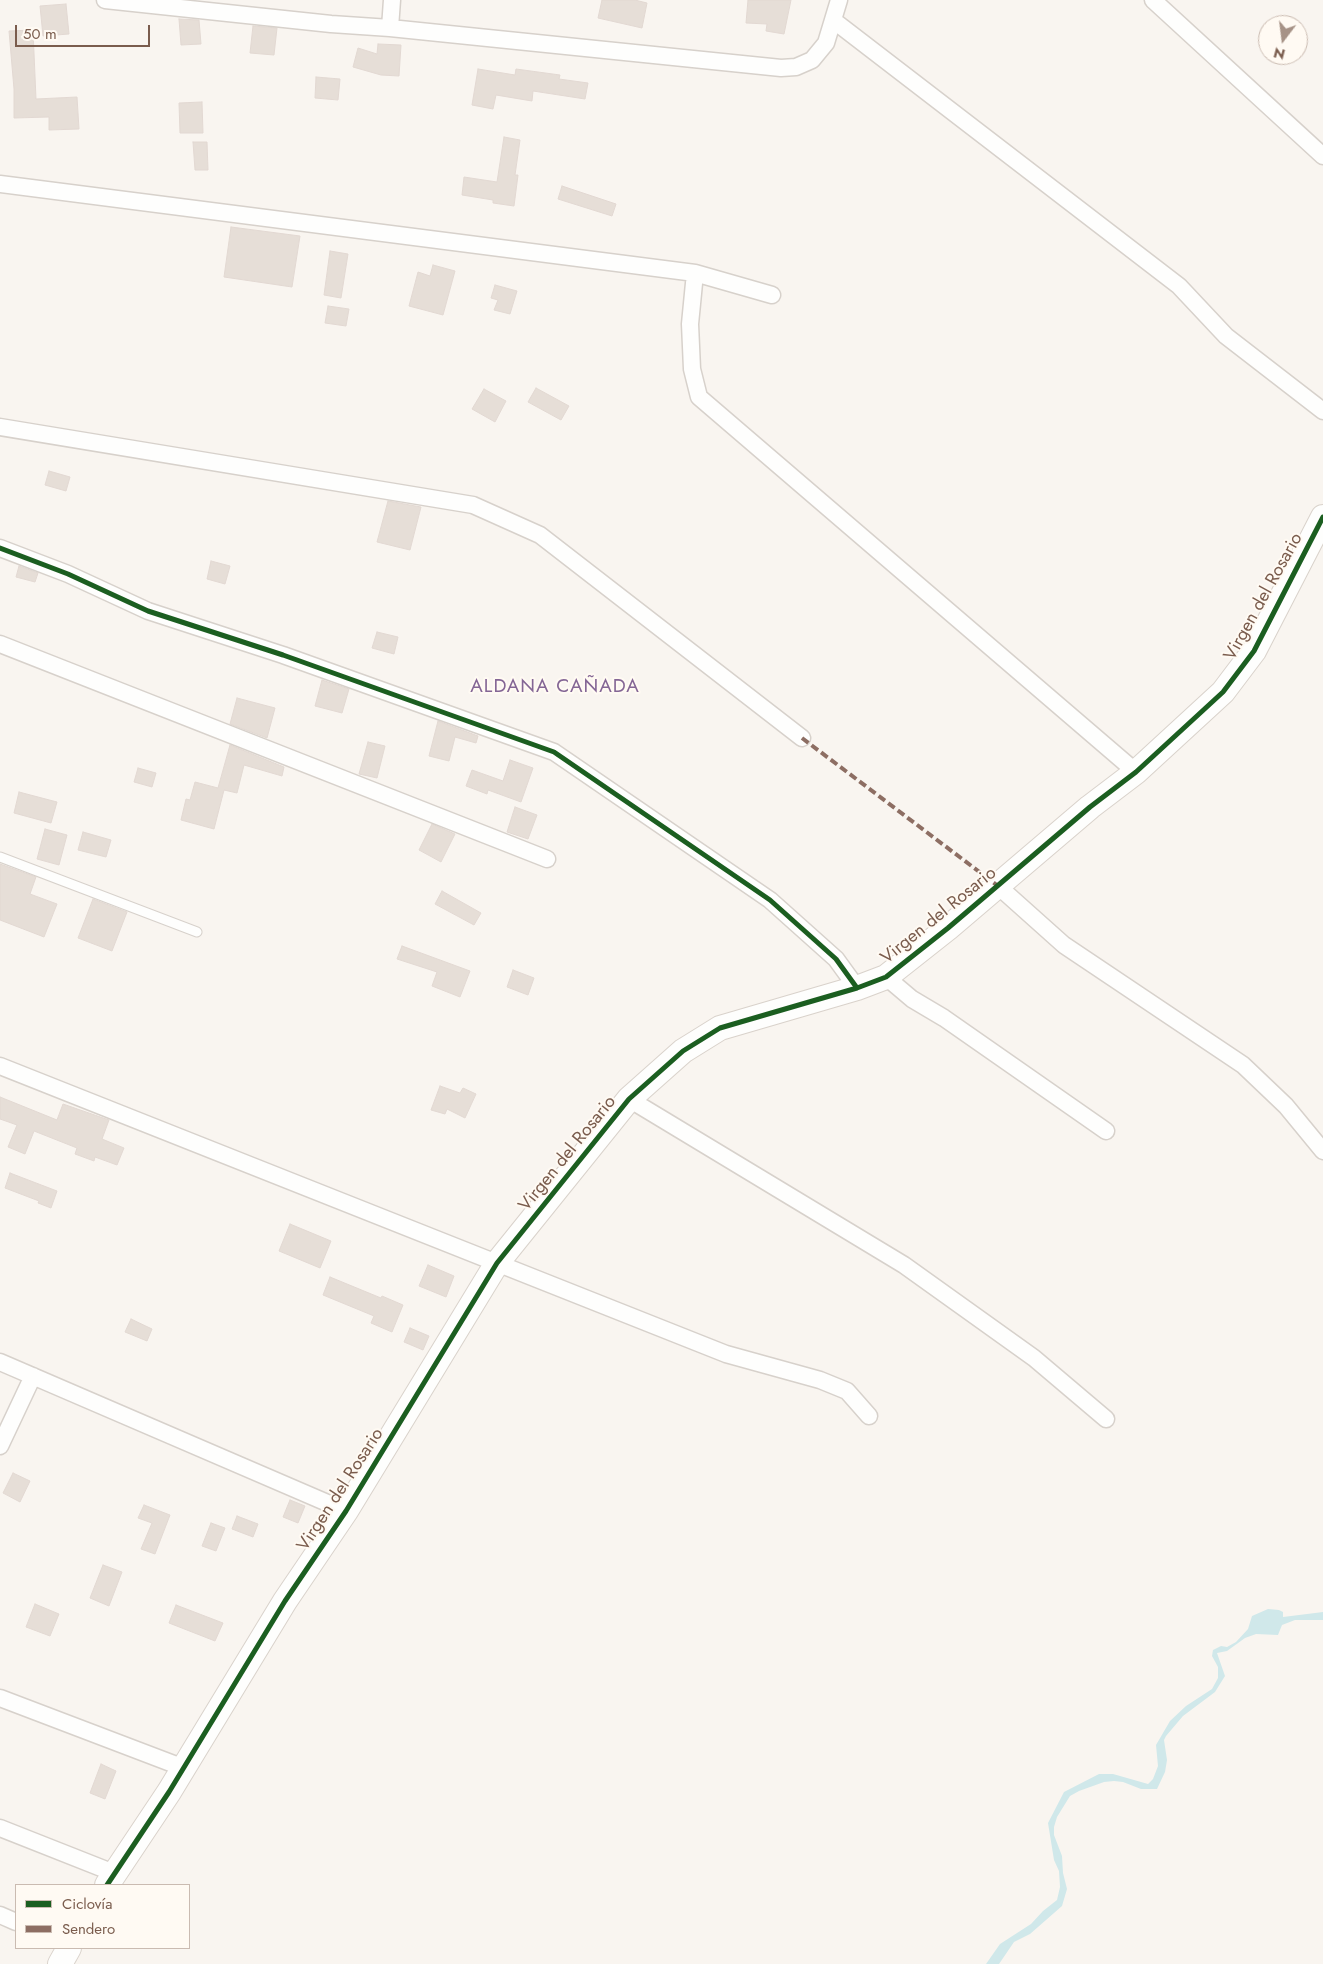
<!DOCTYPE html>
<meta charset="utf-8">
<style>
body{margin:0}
#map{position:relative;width:1323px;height:1964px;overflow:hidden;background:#f9f5f0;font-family:Jost,sans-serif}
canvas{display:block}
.legend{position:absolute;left:15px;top:1884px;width:175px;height:65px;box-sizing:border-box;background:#fffaf3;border:1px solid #cabbb1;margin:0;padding:6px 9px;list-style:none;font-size:15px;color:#7a5c4d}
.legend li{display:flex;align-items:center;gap:10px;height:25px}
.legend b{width:25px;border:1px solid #cabbb1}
.north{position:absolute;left:1258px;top:15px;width:50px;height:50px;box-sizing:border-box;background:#fffaf3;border:1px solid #cabbb1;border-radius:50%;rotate:195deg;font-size:14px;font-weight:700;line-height:20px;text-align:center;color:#7a5c4d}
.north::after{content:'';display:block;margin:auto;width:18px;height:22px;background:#a69286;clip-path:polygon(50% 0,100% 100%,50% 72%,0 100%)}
.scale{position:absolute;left:15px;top:25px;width:135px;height:22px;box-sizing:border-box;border:2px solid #7a5c4d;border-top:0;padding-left:6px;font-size:15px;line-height:18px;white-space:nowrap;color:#7a5c4d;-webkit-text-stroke:4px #fffaf3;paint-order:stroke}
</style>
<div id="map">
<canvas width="1323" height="1964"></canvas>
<ul class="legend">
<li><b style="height:6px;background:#1b5e20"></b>Ciclovía</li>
<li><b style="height:6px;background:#8d6e63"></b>Sendero</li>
</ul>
<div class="north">N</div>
<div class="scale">50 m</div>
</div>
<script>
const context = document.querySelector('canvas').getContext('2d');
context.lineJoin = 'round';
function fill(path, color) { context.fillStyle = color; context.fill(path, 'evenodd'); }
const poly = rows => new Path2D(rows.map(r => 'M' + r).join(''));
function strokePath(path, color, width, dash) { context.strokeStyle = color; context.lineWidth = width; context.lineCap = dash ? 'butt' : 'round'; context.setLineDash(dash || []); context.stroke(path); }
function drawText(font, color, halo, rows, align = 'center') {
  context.font = font + ' Jost,sans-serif'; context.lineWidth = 4; context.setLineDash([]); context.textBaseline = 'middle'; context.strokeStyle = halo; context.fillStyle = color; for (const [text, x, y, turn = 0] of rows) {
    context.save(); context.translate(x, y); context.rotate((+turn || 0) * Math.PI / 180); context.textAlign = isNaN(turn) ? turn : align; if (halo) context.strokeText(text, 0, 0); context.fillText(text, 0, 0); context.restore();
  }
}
const water = poly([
 [1268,1609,1279,1610,1283,1612,1283,1617,1323,1612,1323,1620,1295,1620,1282,1625,1278,1635,1256,1634,1245,1638,1227,1651,1217,1653,1225,1676,1215,1692,1183,1716,1166,1736,1164,1740,1167,1760,1165,1772,1157,1789,1141,1789,1123,1782,1114,1781,1104,1782,1079,1791,1070,1796,1057,1817,1054,1827,1054,1835,1062,1856,1063,1873,1067,1889,1062,1906,1030,1934,1014,1942,999,1964,986,1964,1000,1944,1031,1924,1043,1911,1057,1900,1060,1887,1059,1871,1054,1860,1048,1823,1064,1792,1099,1774,1113,1774,1148,1784,1153,1779,1158,1766,1156,1745,1170,1721,1186,1706,1212,1689,1218,1678,1218,1667,1212,1656,1213,1650,1221,1646,1227,1647,1236,1642,1248,1629,1252,1616]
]);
const building = poly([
 [602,0,635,0,647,3,642,28,598,18,602,0],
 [748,0,791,0,784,34,766,31,767,24,746,23,748,0],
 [66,4,69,34,43,36,40,6,66,4],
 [179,19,199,20,201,44,181,45,179,19],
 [253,26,277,28,274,55,250,53,253,26],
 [33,30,36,99,77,97,79,129,49,130,49,117,14,118,14,89,9,31,33,30],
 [378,44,401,45,399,76,381,75,353,67,358,48,377,54,378,44],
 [478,69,515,75,516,69,560,75,559,79,588,83,585,99,533,91,532,101,496,95,493,109,472,105,478,69],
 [316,77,340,79,338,100,315,98,316,77],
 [202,102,203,133,180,133,179,103,202,102],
 [504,137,520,140,515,175,518,175,514,206,493,203,493,200,462,195,464,177,497,182,504,137],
 [193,142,207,142,208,170,195,170,193,142],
 [562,186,616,204,612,216,558,199,562,186],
 [231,227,300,236,292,287,224,277,231,227],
 [330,251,348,254,341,298,324,295,330,251],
 [433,265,455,271,443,315,409,306,418,272,430,276,433,265],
 [495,285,517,291,510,314,494,310,498,300,491,298,495,285],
 [328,306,349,309,346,326,325,323,328,306],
 [536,388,569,406,561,420,528,402,536,388],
 [484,389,506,401,495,422,472,409,484,389],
 [49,471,70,477,66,491,45,485,49,471],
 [388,501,421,507,410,550,377,542,388,501],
 [211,561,230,566,225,584,207,579,211,561],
 [19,566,38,573,35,582,16,577,19,566],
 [377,632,398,637,394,654,372,648,377,632],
 [322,680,349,689,342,713,315,706,322,680],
 [237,698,275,708,267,738,230,724,237,698],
 [438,721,478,736,476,743,455,737,449,761,429,756,438,721],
 [368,742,385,746,377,778,359,774,368,742],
 [230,745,284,767,282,776,244,765,237,793,224,790,214,829,181,820,186,799,190,800,195,782,218,788,230,745],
 [510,760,533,768,521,802,488,790,487,794,466,786,472,770,503,781,510,760],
 [138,768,156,773,152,787,134,782,138,768],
 [19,792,57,802,51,823,14,813,19,792],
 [515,807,537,815,528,839,507,832,515,807],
 [432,824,455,834,441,862,419,850,432,824],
 [45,829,67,835,59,865,37,859,45,829],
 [83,832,111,840,106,857,78,850,83,832],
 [0,864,36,877,30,894,57,904,44,937,0,920,0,864],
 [442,891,481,913,474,925,435,904,442,891],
 [93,899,127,912,112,951,78,938,93,899],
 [402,946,470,971,460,997,432,986,437,972,397,959,402,946],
 [513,970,534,978,528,995,507,987,513,970],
 [440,1086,460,1093,463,1088,476,1094,465,1118,447,1109,445,1114,431,1110,440,1086],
 [0,1097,57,1120,63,1104,109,1120,102,1139,124,1148,117,1165,95,1157,94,1161,75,1154,77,1148,34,1131,25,1154,8,1147,17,1125,0,1119,0,1097],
 [10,1173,57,1191,51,1208,38,1203,39,1201,5,1188,10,1173],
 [290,1224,331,1241,320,1268,279,1251,290,1224],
 [428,1265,454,1276,446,1297,419,1286,428,1265],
 [330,1277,381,1298,382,1296,403,1305,392,1332,371,1323,374,1316,323,1295,330,1277],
 [131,1319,152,1329,147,1341,125,1332,131,1319],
 [410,1328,429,1336,423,1350,404,1342,410,1328],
 [13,1473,30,1481,20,1502,3,1493,13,1473],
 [290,1500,305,1506,298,1523,283,1517,290,1500],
 [144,1505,170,1515,155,1554,141,1549,152,1523,138,1518,144,1505],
 [237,1516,258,1524,253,1537,232,1529,237,1516],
 [211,1523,225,1528,216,1551,202,1546,211,1523],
 [103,1565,122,1572,109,1606,90,1598,103,1565],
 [35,1604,59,1614,50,1636,26,1627,35,1604],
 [176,1605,223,1623,215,1641,169,1623,176,1605],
 [101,1764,116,1771,105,1799,90,1793,101,1764]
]);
const lane = poly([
 [0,857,197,932]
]);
const street = poly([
 [105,0,331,24,390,28,392,0],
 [1153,0,1323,156],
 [833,20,1179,286,1226,336,1323,411],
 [390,28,781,68,796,67,812,60,826,43,839,0],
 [0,184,695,273,772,295],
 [695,273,690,324,692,369,699,397,1136,772],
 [0,427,473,505,540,535,802,738],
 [0,548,68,574,148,611,283,655,554,752,770,900,836,959,857,988],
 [0,644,547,859],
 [998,886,1064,945,1243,1065,1286,1106,1323,1151],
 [886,977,912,999,944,1018,1106,1131],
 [0,1066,726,1354,820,1380,847,1391,869,1416],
 [629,1099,904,1265,1034,1358,1106,1419],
 [0,1362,346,1511],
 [0,1446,33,1376],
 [0,1698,184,1768],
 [0,1828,114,1873],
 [0,1915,16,1922]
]);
const secondary = poly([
 [107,1885,169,1792,285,1601,346,1511,497,1263,629,1099,683,1051,720,1028,857,988,886,977,948,928,1090,807,1136,772,1223,692,1254,651,1323,517],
 [60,1964,69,1948]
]);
const quiet = poly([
 [802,738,998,886]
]);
const cycleway = poly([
 [0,548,68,574,148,611,283,655,554,752,770,900,836,959,857,988],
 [107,1885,169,1792,285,1601,346,1511,497,1263,629,1099,683,1051,720,1028,857,988,886,977,948,928,1090,807,1136,772,1223,692,1254,651,1323,517]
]);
const streetNames = [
 ["Virgen del Rosario",1264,597,-61],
 ["Virgen del Rosario",939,916,-39],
 ["Virgen del Rosario",568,1154,-51],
 ["Virgen del Rosario",341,1490,-57]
];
const neighbourhoodNames = [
 ["ALDANA CAÑADA",555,687]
];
fill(water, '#d0e8ea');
fill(building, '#e6ded7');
strokePath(building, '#e2d8d2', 1);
strokePath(lane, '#d7d1cb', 11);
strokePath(street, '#d7d1cb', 19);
strokePath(secondary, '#d9d2cb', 26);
strokePath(lane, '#fefefd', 9);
strokePath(street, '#fefefd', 16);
strokePath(secondary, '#fefefd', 24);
strokePath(quiet, '#8d6e63', 4, [8, 4]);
strokePath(cycleway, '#1b5e20', 5);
drawText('18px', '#7a5c4d', '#fffaf3', streetNames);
context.letterSpacing = '1px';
drawText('19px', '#846695', '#fffaf3', neighbourhoodNames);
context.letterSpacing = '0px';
</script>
